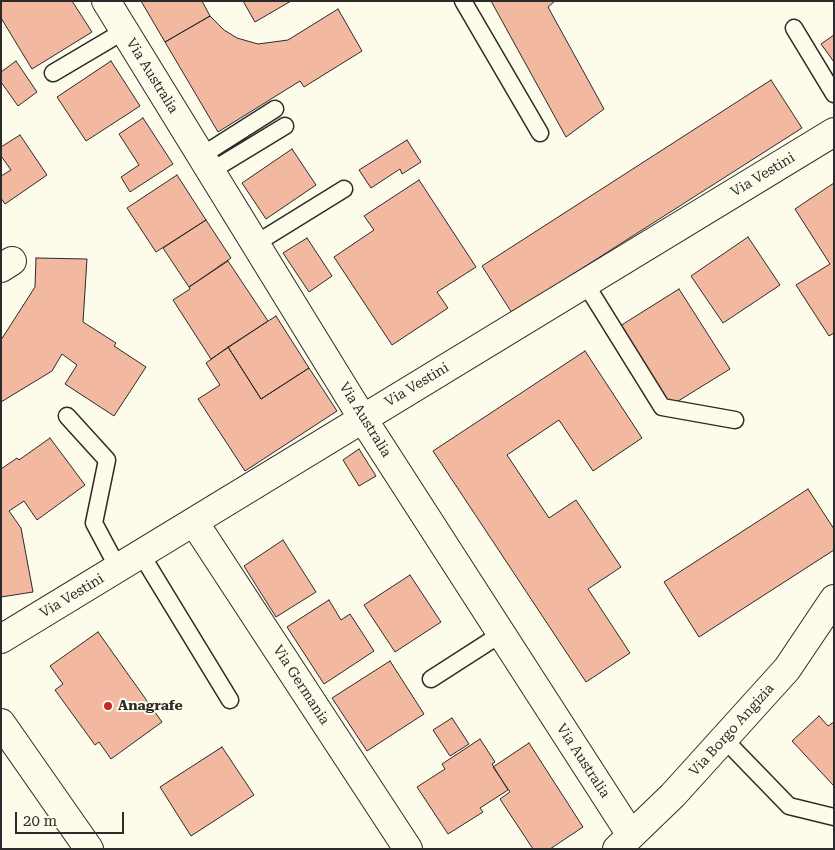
<!DOCTYPE html>
<style>
body{margin:0}
#map{position:relative;width:835px;height:850px;overflow:hidden;background:#fdfbea;font-family:"Roboto Serif",serif}
canvas{display:block}
.frame{position:absolute;inset:0;border:2px solid #2b2b2b;pointer-events:none}
.scale{position:absolute;left:15px;top:812px;width:109px;height:22px;box-sizing:border-box;border:2px solid #2b2b2b;border-top:0;padding-left:6px;font-size:15px;line-height:18px;white-space:nowrap;color:#2b2b2b;-webkit-text-stroke:4px #fdfbea;paint-order:stroke}
</style>
<div id="map">
<canvas width="835" height="850"></canvas>
<div class="frame"></div>
<div class="scale">20 m</div>
</div>
<script>
const context = document.querySelector('canvas').getContext('2d');
context.lineJoin = 'round';
function fill(path, color) { context.fillStyle = color; context.fill(path, 'evenodd'); }
const poly = rows => new Path2D(rows.map(r => 'M' + r).join(''));
function strokePath(path, color, width, dash) { context.strokeStyle = color; context.lineWidth = width; context.lineCap = dash ? 'butt' : 'round'; context.setLineDash(dash || []); context.stroke(path); }
function drawText(font, color, halo, rows, align = 'center') {
  context.font = font + ' "Roboto Serif",serif'; context.lineWidth = 4; context.setLineDash([]); context.textBaseline = 'middle'; context.strokeStyle = halo; context.fillStyle = color; for (const [text, x, y, turn = 0] of rows) {
    context.save(); context.translate(x, y); context.rotate((+turn || 0) * Math.PI / 180); context.textAlign = isNaN(turn) ? turn : align; if (halo) context.strokeText(text, 0, 0); context.fillText(text, 0, 0); context.restore();
  }
}
const building = poly([
 [1,1,72,1,92,32,32,69,1,18,1,1],
 [141,1,202,1,210,16,165,42,141,1],
 [243,1,291,1,255,22,243,1],
 [491,1,555,1,548,7,604,109,566,137,491,1],
 [338,9,362,51,304,87,300,81,218,132,165,42,210,16,224,30,237,38,258,44,288,40,338,9],
 [834,35,834,62,821,44,834,35],
 [16,61,37,92,18,106,1,82,1,72,16,61],
 [111,61,140,106,86,141,57,97,111,61],
 [771,80,802,128,512,313,482,266,771,80],
 [143,118,173,164,130,192,121,177,139,165,119,134,143,118],
 [20,135,47,175,5,204,1,198,1,176,11,170,1,156,1,147,20,135],
 [407,140,421,162,402,174,400,169,371,188,359,170,407,140],
 [292,149,316,185,266,219,242,183,292,149],
 [177,175,206,220,156,252,127,208,177,175],
 [419,180,476,267,437,292,448,308,392,345,334,257,374,230,364,216,419,180],
 [834,183,834,333,829,336,796,285,830,264,795,209,834,183],
 [206,220,231,258,189,287,163,248,206,220],
 [748,237,780,285,723,323,691,276,748,237],
 [307,238,332,276,309,292,283,253,307,238],
 [36,258,87,259,83,322,116,343,114,346,146,367,114,416,65,384,77,365,62,354,52,371,1,402,1,340,35,287,36,258],
 [228,261,268,321,211,359,173,300,190,289,189,287,228,261],
 [679,289,730,369,670,406,620,326,679,289],
 [276,316,309,368,261,399,228,347,276,316],
 [228,347,261,399,309,368,337,411,245,471,198,399,220,385,206,363,228,347],
 [585,351,642,438,593,471,559,420,507,455,549,518,576,500,621,567,588,589,630,653,586,682,433,451,585,351],
 [50,438,85,485,37,520,24,501,9,511,21,528,33,592,1,597,1,469,17,458,19,460,50,438],
 [359,449,376,476,359,486,343,460,359,449],
 [808,489,834,529,834,550,699,637,664,582,808,489],
 [283,540,316,592,276,617,244,566,283,540],
 [410,575,441,622,395,652,364,605,410,575],
 [329,600,341,620,350,614,374,651,324,684,287,627,329,600],
 [98,632,162,722,111,759,99,742,95,745,55,690,63,684,50,666,98,632],
 [390,661,424,714,367,751,332,698,390,661],
 [819,716,828,726,834,722,834,786,792,741,819,716],
 [452,718,469,744,450,756,433,730,452,718],
 [480,739,495,762,492,764,508,790,480,808,483,812,448,834,417,787,445,769,442,764,480,739],
 [529,743,583,827,550,849,533,849,500,799,510,792,493,767,529,743],
 [222,747,254,795,191,836,160,787,222,747]
]);
const service = poly([
 [463,1,540,133],
 [794,28,834,94],
 [53,73,124,31],
 [201,156,275,109],
 [211,171,285,126],
 [255,244,344,189],
 [585,283,662,407,735,420],
 [67,416,107,460,94,523,118,568],
 [141,554,230,700],
 [431,679,501,634],
 [724,739,789,806,834,817]
]);
const minor = poly([
 [106,1,363,419,631,835],
 [1,268,12,261],
 [194,522,408,849],
 [1,639,834,132],
 [1,723,89,849],
 [617,849,673,795,787,669,834,599]
]);
const markers = [
 [108,706,5,"#c62828"]
];
const streetNames = [
 ["Via Australia",152,76,58],
 ["Via Vestini",763,175,-31],
 ["Via Vestini",417,385,-31],
 ["Via Australia",365,420,58],
 ["Via Vestini",72,596,-31],
 ["Via Germania",301,685,57],
 ["Via Borgo Angizia",732,730,-48],
 ["Via Australia",583,761,57]
];
const poiNames = [
 ["Anagrafe",118,706]
];
fill(building, '#f2b8a0');
strokePath(building, '#2b2b2b', 1);
strokePath(service, '#2b2b2b', 19);
strokePath(minor, '#2b2b2b', 30);
strokePath(service, '#fdfbea', 16);
strokePath(minor, '#fdfbea', 28);
for (const [x, y, r, color] of markers) { const dot = new Path2D(); dot.arc(x, y, r, 0, 2 * Math.PI); context.fillStyle = color; context.fill(dot); strokePath(dot, '#fdfbea', 2); }
drawText('14px', '#2b2b2b', '#fdfbea', streetNames);
drawText('bold 14px', '#2b2b2b', '#fdfbea', poiNames, 'left');
</script>
